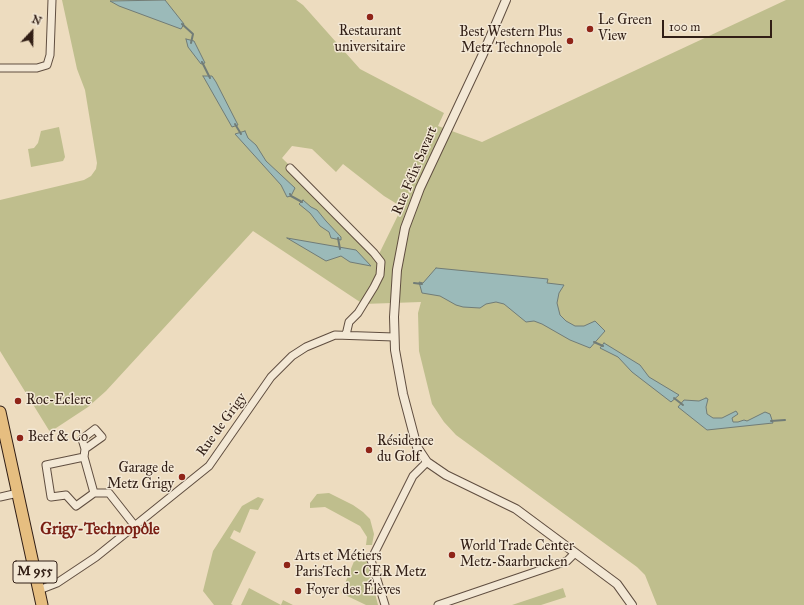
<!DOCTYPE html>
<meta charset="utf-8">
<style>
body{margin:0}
#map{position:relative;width:804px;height:605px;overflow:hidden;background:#eddcbf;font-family:"IM FELL Great Primer",serif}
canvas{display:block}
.north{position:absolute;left:12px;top:12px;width:40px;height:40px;-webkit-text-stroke:3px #f3e8d5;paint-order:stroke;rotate:22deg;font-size:11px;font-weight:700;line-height:16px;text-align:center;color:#311e15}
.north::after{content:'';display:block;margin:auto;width:14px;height:18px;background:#311e15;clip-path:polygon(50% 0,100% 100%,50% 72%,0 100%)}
.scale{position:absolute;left:662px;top:20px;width:110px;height:18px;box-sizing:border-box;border:2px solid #311e15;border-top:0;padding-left:5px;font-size:12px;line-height:14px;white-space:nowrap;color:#311e15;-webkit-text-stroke:3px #f3e8d5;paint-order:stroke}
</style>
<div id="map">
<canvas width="804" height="605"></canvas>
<div class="north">N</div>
<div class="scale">100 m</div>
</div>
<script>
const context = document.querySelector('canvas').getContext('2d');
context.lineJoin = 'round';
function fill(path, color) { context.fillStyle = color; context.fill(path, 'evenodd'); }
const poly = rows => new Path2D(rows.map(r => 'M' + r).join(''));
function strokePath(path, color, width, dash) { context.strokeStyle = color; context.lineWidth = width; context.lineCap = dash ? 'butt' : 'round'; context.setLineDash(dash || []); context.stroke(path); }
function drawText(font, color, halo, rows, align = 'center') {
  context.font = font + ' "IM FELL Great Primer",serif'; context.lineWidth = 3; context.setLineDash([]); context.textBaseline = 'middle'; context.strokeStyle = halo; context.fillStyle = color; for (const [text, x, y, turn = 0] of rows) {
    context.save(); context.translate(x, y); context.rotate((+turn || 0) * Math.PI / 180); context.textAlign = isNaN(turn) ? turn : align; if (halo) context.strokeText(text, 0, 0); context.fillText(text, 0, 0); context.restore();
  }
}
const green = poly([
 [62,0,296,0,303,5,360,69,444,113,438,126,482,142,786,0,804,0,804,605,657,605,645,575,637,567,456,435,444,422,432,404,419,351,418,313,421,302,363,304,253,231,106,391,88,407,50,432,0,351,0,200,84,180,91,176,96,169,97,163,85,90,77,69],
 [292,146,312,149,336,172,343,164,384,196,402,207,379,254,282,158],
 [59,127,65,157,63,161,31,167,28,149,34,148,38,143,41,131],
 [329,493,353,505,363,512,370,519,374,534,372,545,366,545,367,537,360,526,325,507,310,508,310,503,317,494],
 [258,497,264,499,258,510,250,509,240,533,234,530,230,538,256,552,231,604,233,605,214,605,203,591,213,551,242,506],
 [360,552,363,552,365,555,378,605,366,605,341,593,355,559],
 [249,588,281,605,283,600,293,605,241,605],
 [563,588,566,597,541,605,512,605]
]);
const water = poly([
 [165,0,184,24,181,29,119,6,110,1,165,0],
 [186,39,194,41,205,63,201,64,188,47,186,39],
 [203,76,212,76,216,82,238,125,232,127,203,76],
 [245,131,248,138,256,145,266,161,295,188,291,196,287,197,281,185,235,134,245,131],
 [303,200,311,207,317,210,326,221,341,237,341,240,331,238,329,232,320,226,310,213,299,204,303,200],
 [287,238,356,250,371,266,350,262,341,256,326,261,287,238],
 [436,268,548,279,547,283,564,285,559,293,557,303,560,315,566,321,575,326,584,326,595,321,605,331,590,348,570,340,542,324,534,321,526,322,504,304,496,302,486,304,480,308,463,307,456,305,440,296,422,293,419,282,423,283,436,268],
 [604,343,640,365,649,377,679,395,671,402,632,372,618,357,600,348,604,343],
 [706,398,708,399,706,407,707,414,713,418,722,418,736,411,738,414,732,418,733,422,738,422,744,420,747,421,765,412,770,414,773,423,707,430,678,407,684,400,699,401,706,398]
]);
const stream = poly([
 [182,24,193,34,191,43],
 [202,62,210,78],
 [235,124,241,134],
 [290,194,291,196,302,202],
 [338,238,340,249],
 [414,283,422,284],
 [594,342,603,346],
 [674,398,683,405],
 [771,421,785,420]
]);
const minor = poly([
 [0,68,37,68,47,65,50,55,52,0],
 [290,168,374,253,381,262,380,275,374,287,358,313,349,322,346,335],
 [84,457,85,449,102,437,95,429,82,439,85,449],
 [94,493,84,457,46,465,51,497,66,495,76,506,94,493,109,493,135,526],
 [0,497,18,493],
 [39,590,57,583,96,557,209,466,271,377,292,356,306,347,335,335,394,337],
 [385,605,371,560,413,476,427,462],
 [438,605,567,561,575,553]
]);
const tertiary = poly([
 [506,0,483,54,420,188,405,228,397,270,394,317,395,350,403,394,417,447,427,462,446,475,516,509,617,584,632,605]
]);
const primary = poly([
 [0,412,42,605]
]);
const markers = [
 [370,17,4,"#8f2418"],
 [590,29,4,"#8f2418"],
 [570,41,4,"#8f2418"],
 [18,401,4,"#8f2418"],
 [20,438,4,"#8f2418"],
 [369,450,4,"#8f2418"],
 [182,477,4,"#8f2418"],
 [452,555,4,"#8f2418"],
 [287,565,4,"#8f2418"],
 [298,591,4,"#8f2418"]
];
const shields = [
 [35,572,44]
];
const shieldNames = [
 ["M 955",35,572]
];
const poiNames = [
 ["Le Green",598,21],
 ["View",598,37],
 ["Restaurant",370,32,"center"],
 ["universitaire",370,48,"center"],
 ["Best Western Plus",562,33,"right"],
 ["Metz Technopole",562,49,"right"],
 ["Roc-Eclerc",26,401],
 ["Beef & Co",28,438],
 ["Résidence",377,442],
 ["du Golf",377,458],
 ["Garage de",174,469,"right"],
 ["Metz Grigy",174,485,"right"],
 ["World Trade Center",460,547],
 ["Metz-Saarbrucken",460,563],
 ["Arts et Métiers",295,557],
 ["ParisTech - CER Metz",295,573],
 ["Foyer des Élèves",306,591]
];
const streetNames = [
 ["Rue Félix Savart",415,171,-67],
 ["Rue de Grigy",222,425,-54]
];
const quarterNames = [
 ["Grigy-Technopôle",100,530]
];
fill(green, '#bfbe8d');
fill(water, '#9bbab9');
strokePath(water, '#717c77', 1);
strokePath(stream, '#717c77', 2);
strokePath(minor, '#604e40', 9);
strokePath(tertiary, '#604e40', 10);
strokePath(primary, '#311e15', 13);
strokePath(minor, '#f3e8d5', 7);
strokePath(tertiary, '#f3e8d5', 8);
strokePath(primary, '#e6be80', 11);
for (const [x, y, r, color] of markers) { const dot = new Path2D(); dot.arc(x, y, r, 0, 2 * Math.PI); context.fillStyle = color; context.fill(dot); strokePath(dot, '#f3e8d5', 1.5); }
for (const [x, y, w] of shields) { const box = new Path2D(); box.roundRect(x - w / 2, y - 11, w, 22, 3); context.fillStyle = '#f3e8d5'; context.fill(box); strokePath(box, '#311e15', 1); }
drawText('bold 13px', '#311e15', null, shieldNames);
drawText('14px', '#311e15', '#f3e8d5', poiNames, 'left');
drawText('14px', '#311e15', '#f3e8d5', streetNames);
drawText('bold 16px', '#7a1f14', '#f3e8d5', quarterNames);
</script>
